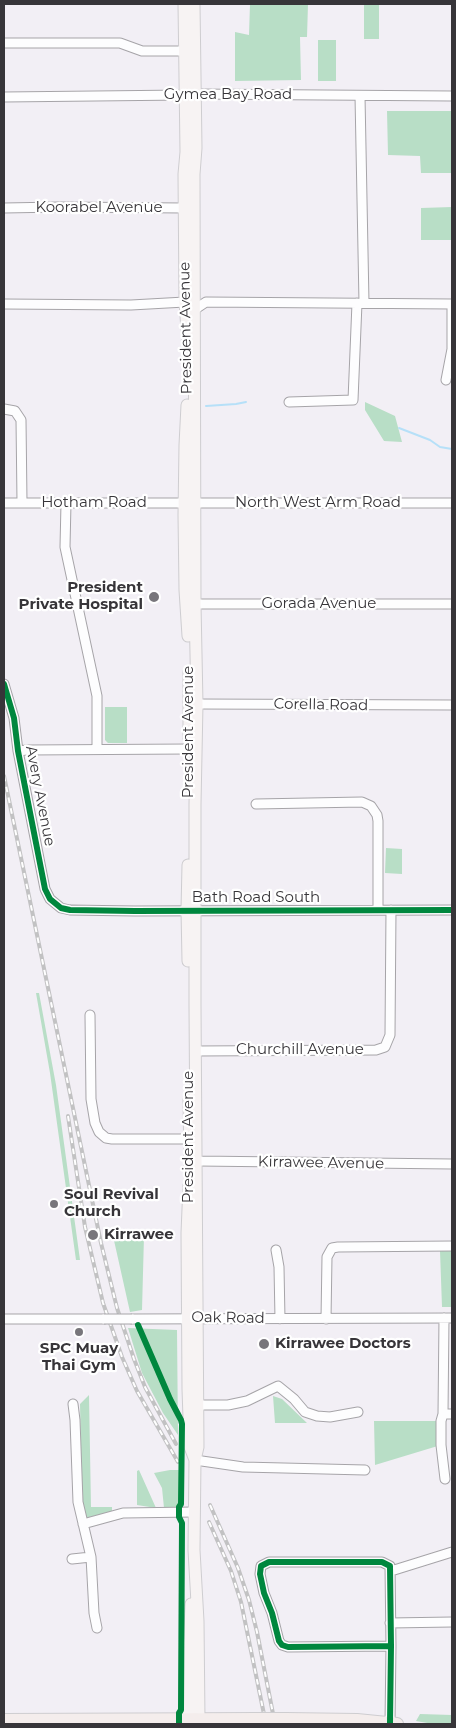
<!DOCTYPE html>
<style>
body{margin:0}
#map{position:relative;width:456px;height:1728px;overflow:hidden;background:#f2eff5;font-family:Montserrat,sans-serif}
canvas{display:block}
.frame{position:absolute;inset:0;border:5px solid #373539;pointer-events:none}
</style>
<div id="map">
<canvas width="456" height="1728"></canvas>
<div class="frame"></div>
</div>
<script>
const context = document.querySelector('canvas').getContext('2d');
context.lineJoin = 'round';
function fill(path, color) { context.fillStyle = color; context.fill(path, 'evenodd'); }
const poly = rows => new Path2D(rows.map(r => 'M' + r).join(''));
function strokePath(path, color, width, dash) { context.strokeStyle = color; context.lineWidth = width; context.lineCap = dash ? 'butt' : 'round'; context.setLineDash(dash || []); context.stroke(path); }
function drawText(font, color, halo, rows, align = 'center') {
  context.font = font + ' Montserrat,sans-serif'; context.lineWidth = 4.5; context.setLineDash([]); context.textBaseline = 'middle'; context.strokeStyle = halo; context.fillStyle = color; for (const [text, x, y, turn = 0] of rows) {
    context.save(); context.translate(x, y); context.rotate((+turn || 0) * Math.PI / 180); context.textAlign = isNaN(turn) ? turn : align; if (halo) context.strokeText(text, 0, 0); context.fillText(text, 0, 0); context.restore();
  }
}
const green = poly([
 [250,4,308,4,307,37,300,37,301,80,235,81,235,32,249,35],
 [364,4,379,4,379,39,364,39],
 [318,40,336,40,336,81,318,81],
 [387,111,452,111,452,173,421,173,420,156,388,155],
 [452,207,452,240,421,240,421,208],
 [365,402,395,416,402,442,384,441,365,410],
 [105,707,127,707,127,743,108,743,105,740],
 [386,848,402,849,402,874,385,873],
 [36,993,39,993,56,1085,80,1260,76,1260,50,1073],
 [113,1236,144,1236,142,1310,130,1312],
 [440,1251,452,1251,452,1307,442,1307],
 [128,1328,177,1330,178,1435,163,1413,142,1373],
 [89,1395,91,1507,112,1507,112,1511,86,1518,82,1501,80,1404],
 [273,1396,282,1399,307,1423,275,1423],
 [374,1421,441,1421,441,1445,375,1465],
 [139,1470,156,1508,137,1505,137,1471],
 [170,1470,179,1470,180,1507,164,1508,162,1488,154,1473],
 [420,1714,452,1715,452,1724,433,1724,416,1721]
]);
const stream = poly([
 [206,406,236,404,246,402],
 [399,428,430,440,440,447,452,449]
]);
const minor = poly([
 [4,43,120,43,142,51,185,51],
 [195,94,452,96],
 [360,96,364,303],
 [4,97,185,95],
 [4,208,59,207,184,208],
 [4,304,131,305,185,302],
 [194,310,206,302,452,304,452,349,446,380],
 [289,402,353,400,357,303],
 [4,409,15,411,21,420,22,502],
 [4,503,185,503],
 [66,503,65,547,97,696,97,749],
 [195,503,452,503],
 [195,604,452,604],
 [4,684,14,718,18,751,45,889,50,899,61,908,70,910,135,911,452,910],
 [197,704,452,705],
 [18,751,27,750,189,749],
 [256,804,362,802,371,806,377,815,378,821,378,910],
 [90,1015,91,1099,95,1123,99,1132,106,1138,112,1139,195,1139],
 [196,1051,376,1050,385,1047,390,1035,391,910],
 [190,1159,198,1161,452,1164],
 [276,1250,279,1267,280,1319],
 [444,1318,443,1414,452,1414],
 [4,1319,104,1319],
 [132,1319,452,1318],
 [326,1319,327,1257,332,1248,338,1247,452,1246],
 [73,1404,75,1420,78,1502,91,1557,94,1613,97,1628],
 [197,1405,228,1405,247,1401,278,1386,294,1399,305,1412,317,1416,330,1417,358,1412],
 [443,1414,441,1421,441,1445,445,1479],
 [195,1460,243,1467,365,1470],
 [83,1524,123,1513,194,1512],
 [72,1559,91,1557],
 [391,1571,452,1552],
 [390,1623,452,1622],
 [390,1723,391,1646,390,1566,382,1562,269,1562,261,1566,260,1574,264,1593,272,1613,279,1641,282,1645,288,1647,391,1646]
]);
const major = poly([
 [184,4,186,152,184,174,185,302,188,344],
 [194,4,196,148,194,174,195,604,197,704,195,804,195,1006,198,1447,195,1460,194,1550,198,1621,199,1719],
 [187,405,185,445,184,515,185,590,188,636],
 [189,672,189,739],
 [188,961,187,910,188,865],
 [189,1100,190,1166],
 [189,1185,187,1233,188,1389,190,1447,195,1460],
 [188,1719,189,1655,191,1604]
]);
const highway = poly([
 [286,1719,357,1720,397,1724],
 [4,1720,258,1719]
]);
const rail = poly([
 [4,776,101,1243,117,1308,134,1359,145,1387,176,1444],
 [68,1116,85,1227,103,1303,122,1357,137,1391,178,1462],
 [210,1505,238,1568,249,1600,257,1632,275,1724],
 [209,1522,231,1571,241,1602,266,1724]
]);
const minorBridge = poly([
 [104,1319,132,1319]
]);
const highwayBridge = poly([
 [258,1719,286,1719]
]);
const cycleway = poly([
 [4,684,14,718,18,751,45,889,50,899,61,908,70,910,135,911,452,910],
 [138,1325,170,1399,181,1420,182,1424,181,1504,179,1507,179,1517,182,1523,181,1710,179,1713,179,1724],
 [390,1723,391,1646,390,1566,382,1562,269,1562,261,1566,260,1574,264,1593,272,1613,279,1641,282,1645,288,1647,391,1646]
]);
const markers = [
 [154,597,6,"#78767b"],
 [54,1204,5,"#78767b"],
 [93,1235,6,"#78767b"],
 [79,1332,5,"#78767b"],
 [264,1344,6,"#78767b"]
];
const streetNames = [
 ["Gymea Bay Road",228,95],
 ["Koorabel Avenue",99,208],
 ["President Avenue",186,328,-91],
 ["Hotham Road",94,503],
 ["North West Arm Road",318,503],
 ["Gorada Avenue",319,604],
 ["Corella Road",321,705,1],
 ["President Avenue",189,732,-90],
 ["Avery Avenue",40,796,79],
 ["Bath Road South",256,898],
 ["Churchill Avenue",300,1050],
 ["President Avenue",189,1137,-90],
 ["Kirrawee Avenue",321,1163,1],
 ["Oak Road",228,1318,1]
];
const poiNames = [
 ["President",143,588,"right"],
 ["Private Hospital",143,605,"right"],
 ["Soul Revival",64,1195],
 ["Church",64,1212],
 ["Kirrawee",104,1235],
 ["Kirrawee Doctors",275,1344],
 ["SPC Muay",79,1349,"center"],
 ["Thai Gym",79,1366,"center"]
];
fill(green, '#b8dec6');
strokePath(stream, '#b6e0f8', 2);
strokePath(minor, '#a6a4a8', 11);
strokePath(major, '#cecdd0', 13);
strokePath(highway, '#cecdd0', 14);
strokePath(minor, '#fdfdfe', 9);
strokePath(major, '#f7f3f3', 11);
strokePath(highway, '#f4edec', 12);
strokePath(rail, '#c2c2c3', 4);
strokePath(rail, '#fff', 2, [5.5]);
strokePath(minorBridge, '#a6a4a8', 11, []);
strokePath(highwayBridge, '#cecdd0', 14, []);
strokePath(minorBridge, '#fdfdfe', 9);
strokePath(highwayBridge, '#f4edec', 12);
strokePath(cycleway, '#00873e', 6);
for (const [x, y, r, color] of markers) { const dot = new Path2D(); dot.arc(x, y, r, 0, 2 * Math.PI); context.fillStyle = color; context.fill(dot); strokePath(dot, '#fff', 2); }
drawText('15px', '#373539', '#fff', streetNames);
drawText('bold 15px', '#373539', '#fff', poiNames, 'left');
</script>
